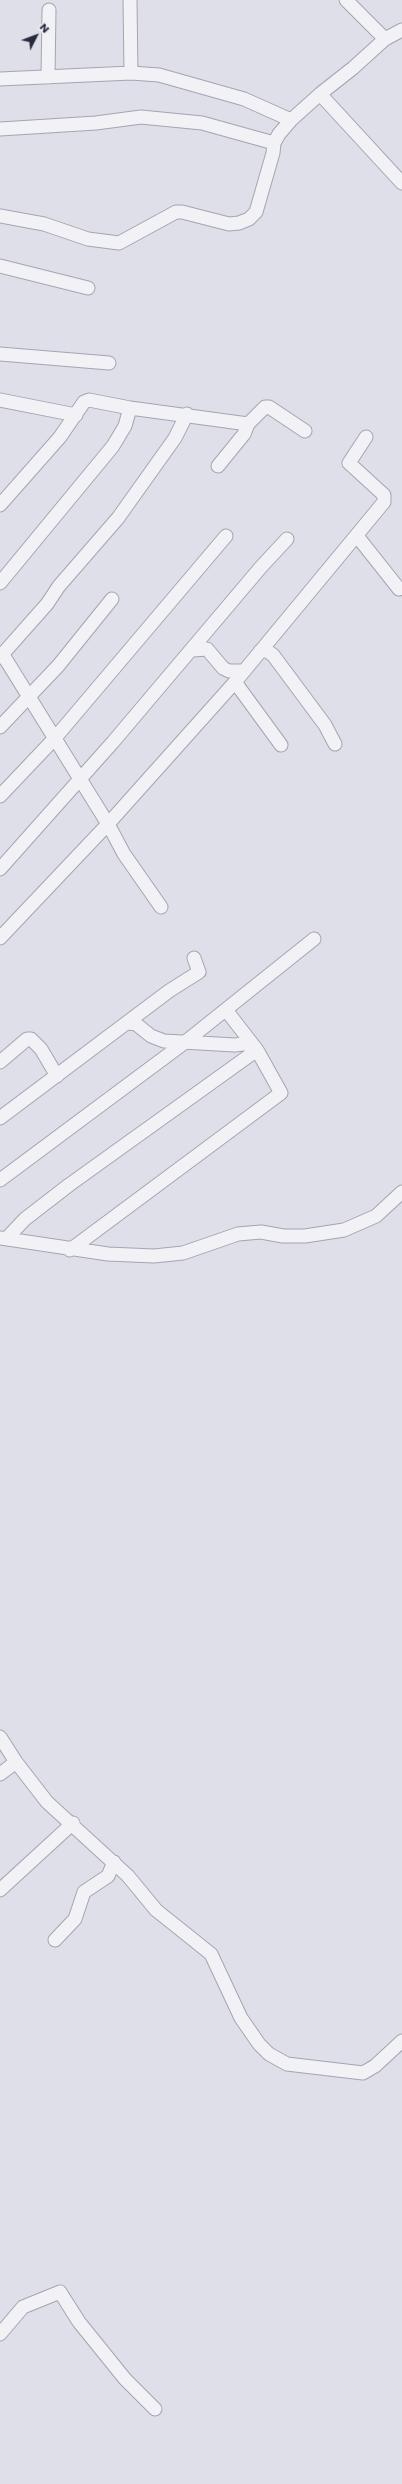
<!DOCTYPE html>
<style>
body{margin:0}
#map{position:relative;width:402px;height:2484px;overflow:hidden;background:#dedfe8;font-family:Poppins,sans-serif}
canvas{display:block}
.north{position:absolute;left:16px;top:16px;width:40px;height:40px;-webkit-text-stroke:3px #edeff5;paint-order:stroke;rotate:48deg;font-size:11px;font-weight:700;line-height:16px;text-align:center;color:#272a3e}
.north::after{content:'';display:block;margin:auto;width:14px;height:18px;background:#272a3e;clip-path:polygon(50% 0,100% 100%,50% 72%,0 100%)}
</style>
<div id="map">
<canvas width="402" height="2484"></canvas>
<div class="north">N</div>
</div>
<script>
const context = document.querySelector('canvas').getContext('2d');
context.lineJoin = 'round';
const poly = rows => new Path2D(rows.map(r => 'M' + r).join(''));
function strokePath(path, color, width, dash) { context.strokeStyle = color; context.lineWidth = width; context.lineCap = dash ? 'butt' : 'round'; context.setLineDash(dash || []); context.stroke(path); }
const minor = poly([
 [130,0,131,73],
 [346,0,385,39],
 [48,77,49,10],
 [0,79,131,73,159,75,244,99,291,120],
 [320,94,402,183],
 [0,129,96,123,141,117,202,123,274,143],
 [0,216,44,224,88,239,119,243,176,212,182,212,229,224,239,223,249,219,256,212,273,153,274,143,279,134,291,120,320,94,353,68,385,39,402,30],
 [0,266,88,288],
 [0,354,109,363],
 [0,400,76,415],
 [218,466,244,434,248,424,265,407,269,407,305,431],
 [0,505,60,437,84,402,89,400,130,408,248,424],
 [357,536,399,589],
 [0,583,113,446,125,426,130,408],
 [193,650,207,649,223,668,229,671,243,671],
 [260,651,267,651,273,655,325,725,335,744],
 [3,655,108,824,124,854,161,907],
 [0,657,47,604,59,586,118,518,175,438,187,414],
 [235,682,281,745],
 [0,727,58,666,112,599],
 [0,796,55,738,226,536],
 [0,869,113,742,261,567,287,539],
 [0,938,108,824,235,682,384,502,384,495,349,463,366,437],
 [129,1023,136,1024,151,1036,164,1041,235,1045,251,1043],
 [0,1062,27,1039,31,1039,41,1049,57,1076],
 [0,1118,169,991,199,972,194,958],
 [0,1180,184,1043,314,939],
 [0,1238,108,1254,154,1256,183,1253,238,1234,261,1232,283,1236,305,1236,344,1230,376,1216,402,1192],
 [7,1238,25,1219,69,1185,257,1050],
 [70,1250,281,1093,257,1050,226,1010],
 [0,1737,16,1762,47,1802,128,1876,156,1910,211,1954,241,2018,259,2044,269,2054,287,2064,363,2073,375,2066,402,2041],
 [0,1774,16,1762],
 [0,1890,73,1823],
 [55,1940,75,1919,84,1892,108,1876,114,1862],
 [0,2334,23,2307,60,2292,79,2322,125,2379,155,2409]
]);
strokePath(minor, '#a3a5b2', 15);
strokePath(minor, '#f1f1f6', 13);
</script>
